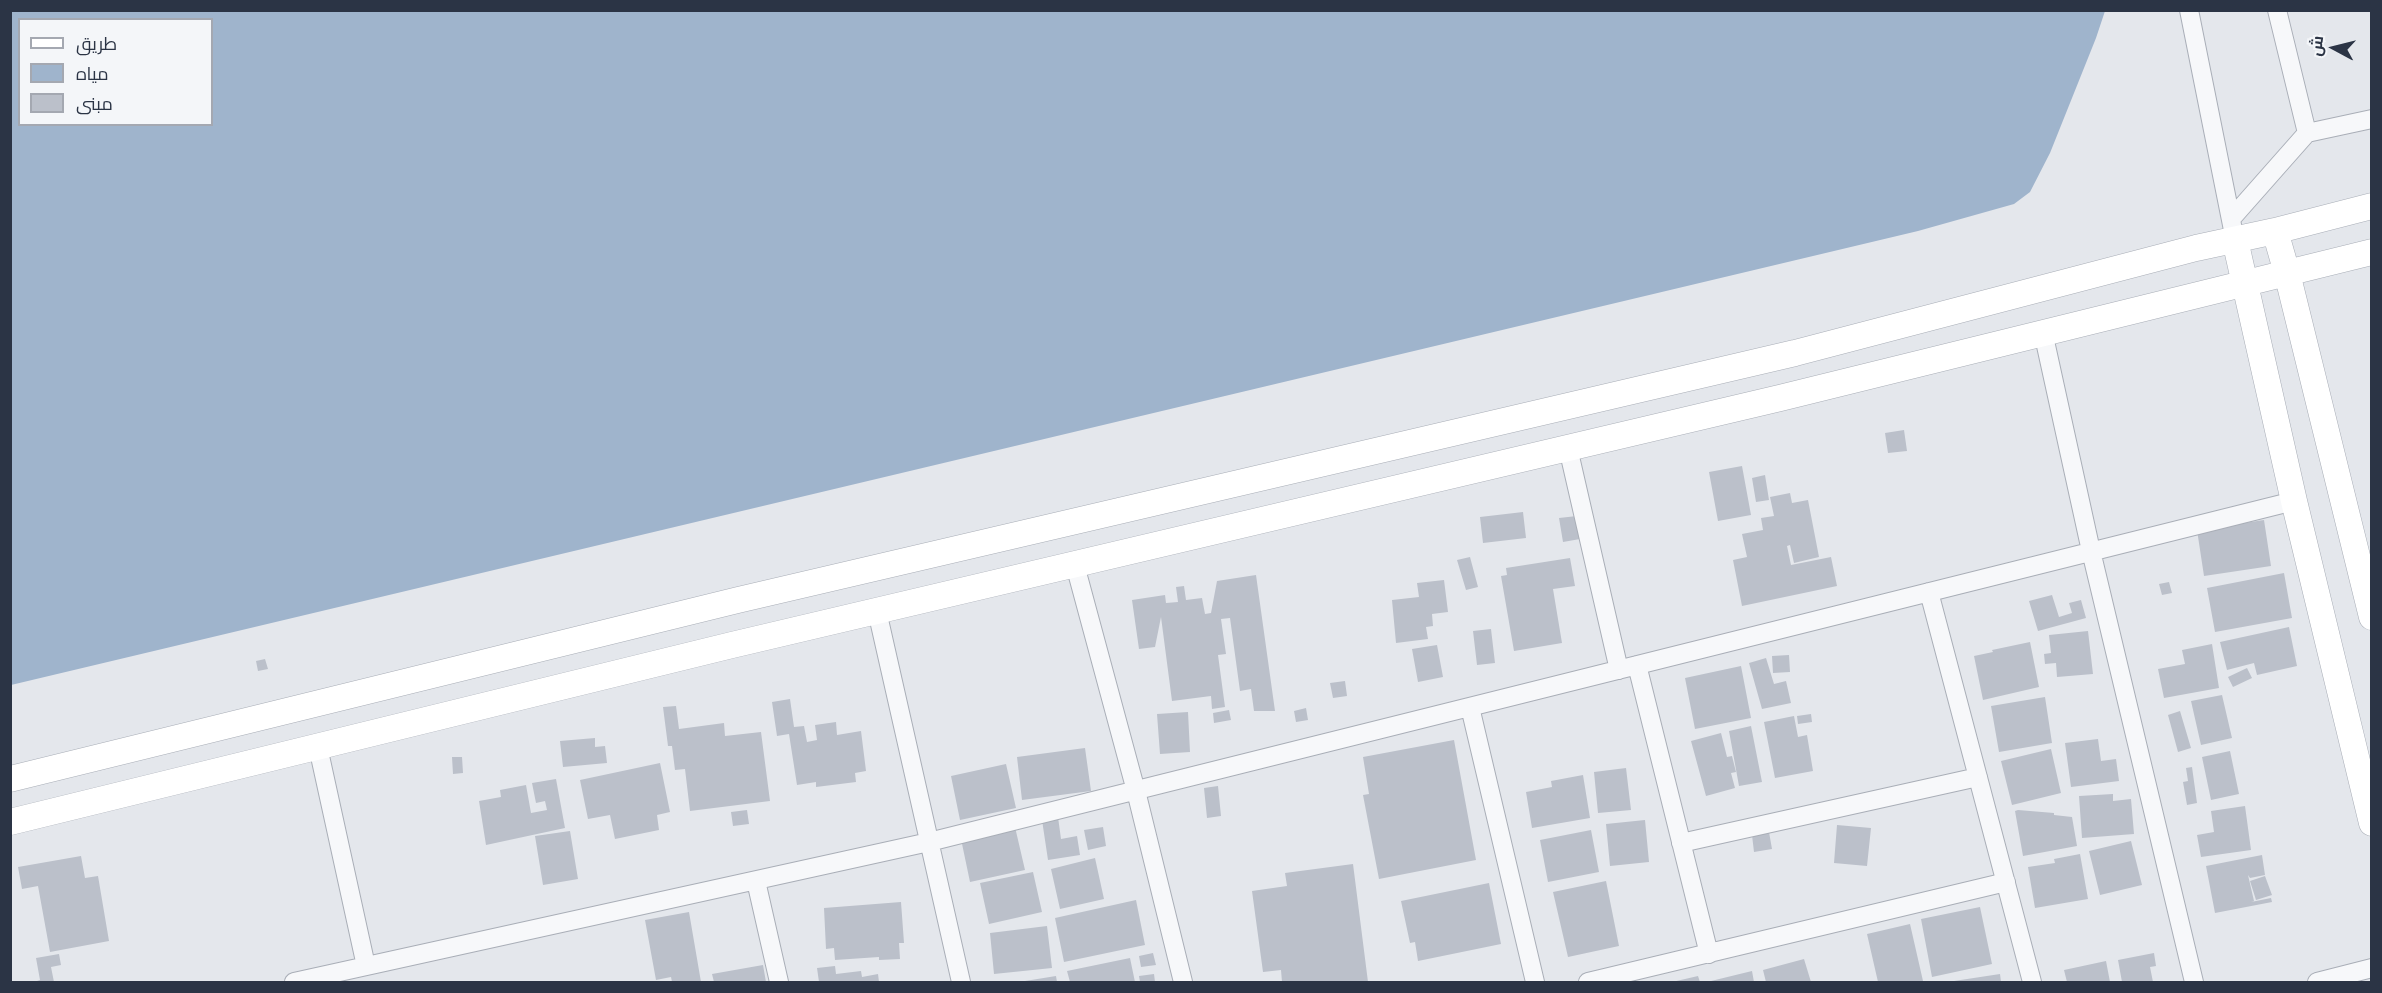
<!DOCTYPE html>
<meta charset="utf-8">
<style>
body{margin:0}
#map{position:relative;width:2382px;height:993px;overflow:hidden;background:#e4e7ec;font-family:"Exo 2",Cairo,sans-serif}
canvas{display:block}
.frame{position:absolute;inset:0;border:12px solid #2b3445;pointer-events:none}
.legend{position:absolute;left:18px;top:18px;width:195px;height:108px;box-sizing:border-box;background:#f4f6f9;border:2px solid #a4a8b1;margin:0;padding:8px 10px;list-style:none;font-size:18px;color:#2b3445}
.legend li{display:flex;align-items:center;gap:12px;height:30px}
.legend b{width:30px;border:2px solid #a4a8b1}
.north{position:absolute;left:2304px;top:18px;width:60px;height:60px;-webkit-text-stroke:4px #f4f6f9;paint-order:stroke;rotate:277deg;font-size:16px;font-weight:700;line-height:24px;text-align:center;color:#2b3445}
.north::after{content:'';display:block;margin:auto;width:21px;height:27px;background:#2b3445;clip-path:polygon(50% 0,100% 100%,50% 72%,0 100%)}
</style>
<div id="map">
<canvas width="2382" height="993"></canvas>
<div class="frame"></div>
<ul class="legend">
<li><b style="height:8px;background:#fff"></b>طريق</li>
<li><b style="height:16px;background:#9fb4cc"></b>مياه</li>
<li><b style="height:16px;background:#bbc0ca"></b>مبنى</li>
</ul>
<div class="north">ش</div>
</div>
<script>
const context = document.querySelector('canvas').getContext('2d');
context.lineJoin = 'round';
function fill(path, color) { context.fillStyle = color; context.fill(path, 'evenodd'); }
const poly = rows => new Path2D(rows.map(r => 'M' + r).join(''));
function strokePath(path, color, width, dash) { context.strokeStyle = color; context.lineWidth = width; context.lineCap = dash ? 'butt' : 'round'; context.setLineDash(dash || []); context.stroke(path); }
const water = poly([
 [10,11,11,10,2105,11,2096,38,2050,153,2030,192,2014,204,1918,231,11,685],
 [20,20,212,20,212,124,20,124]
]);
const building = poly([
 [1904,430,1907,451,1888,453,1885,433],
 [1742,466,1751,515,1718,521,1709,472],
 [1765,475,1769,500,1756,502,1752,478],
 [1790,493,1792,503,1808,500,1819,557,1794,563,1790,545,1787,546,1791,565,1831,557,1837,586,1742,606,1733,560,1747,557,1742,534,1763,530,1761,518,1774,516,1770,497],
 [1523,512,1526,538,1483,543,1480,517],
 [1577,516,1580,539,1563,542,1559,518],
 [2264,520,2271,566,2204,576,2197,530],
 [1470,557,1478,587,1466,590,1457,560],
 [1570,558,1575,586,1553,589,1562,643,1514,651,1501,576,1507,575,1506,568],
 [2284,573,2292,618,2215,632,2207,588],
 [1256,575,1275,711,1254,711,1251,689,1240,691,1230,618,1221,619,1226,654,1218,655,1225,707,1212,709,1211,696,1172,701,1161,617,1155,647,1139,649,1132,600,1165,595,1166,603,1178,602,1176,587,1184,586,1186,600,1202,598,1205,614,1211,613,1217,581],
 [1444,580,1448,612,1432,614,1433,626,1426,627,1428,639,1396,643,1392,600,1419,597,1417,583],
 [2169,582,2172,593,2162,595,2159,584],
 [2052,595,2059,617,2072,613,2069,603,2081,600,2086,618,2038,631,2029,601],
 [2289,627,2297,666,2257,675,2254,663,2227,670,2220,642],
 [1491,629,1495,663,1477,665,1473,631],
 [2088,631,2093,674,2057,677,2056,663,2045,664,2044,654,2051,653,2049,635],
 [2030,642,2039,687,1983,700,1974,656,1993,652,1992,650],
 [2212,644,2219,688,2164,698,2158,669,2185,664,2182,650],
 [1437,645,1443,677,1418,682,1412,649],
 [1789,655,1790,672,1773,673,1772,656],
 [1766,658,1774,684,1786,681,1791,703,1762,709,1749,663],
 [265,659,268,669,258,671,256,661],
 [1741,666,1751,718,1695,729,1685,678],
 [2247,668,2252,678,2233,687,2228,677],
 [1345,681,1347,696,1333,698,1330,683],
 [2222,695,2232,738,2201,745,2191,701],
 [2045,697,2052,743,1999,752,1991,706],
 [790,699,794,727,804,726,807,742,817,740,815,725,836,722,837,735,861,731,866,771,855,773,856,782,816,787,816,782,797,785,789,734,777,736,772,702],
 [676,706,679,729,724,723,725,736,761,732,770,801,690,811,685,769,675,770,672,746,668,746,663,707],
 [1306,708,1308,720,1296,722,1294,711],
 [1229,710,1231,720,1214,723,1213,713],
 [2180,711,2191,748,2178,752,2168,715],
 [1188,712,1190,752,1160,754,1157,714],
 [1811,714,1812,722,1798,724,1797,716],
 [1794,716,1798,737,1807,735,1813,771,1775,778,1764,722],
 [1751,726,1762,782,1739,786,1729,731],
 [1721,733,1727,757,1732,756,1736,772,1731,773,1735,788,1706,796,1691,741],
 [595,738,595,747,605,746,607,763,563,767,560,741],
 [2098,739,2101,761,2116,759,2119,781,2071,787,2065,743],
 [1454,740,1476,860,1379,879,1363,795,1369,794,1363,757],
 [1085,748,1091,791,1022,800,1017,757],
 [2051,749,2061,793,2012,805,2001,761],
 [2230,751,2239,794,2211,800,2202,757],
 [452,757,462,757,463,773,453,774],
 [660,763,670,812,657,815,659,830,615,839,610,815,588,819,580,780],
 [1006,764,1016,808,960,820,951,776],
 [2192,767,2197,803,2187,805,2183,782,2188,781,2186,768],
 [1626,768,1631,810,1598,813,1594,772],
 [1583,775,1590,818,1532,828,1526,792,1552,787,1551,781],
 [556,779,565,828,486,845,479,801,501,797,500,790,526,785,531,813,547,810,545,801,536,803,532,783],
 [1218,786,1221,816,1207,818,1204,788],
 [2113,794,2113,801,2131,799,2134,834,2082,838,2079,796],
 [2245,806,2251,850,2201,857,2197,835,2214,832,2211,811],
 [747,810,749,824,733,826,731,812],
 [2018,810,2054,813,2054,815,2072,817,2077,846,2023,856,2015,811],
 [1058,817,1061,839,1077,836,1080,855,1048,860,1042,820],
 [1645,820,1649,862,1610,866,1606,824],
 [1837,825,1871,828,1867,866,1834,863],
 [1015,827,1025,870,970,882,961,839],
 [1103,827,1106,846,1088,850,1084,830],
 [1591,830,1599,872,1548,882,1540,840],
 [570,831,578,879,543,885,535,836],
 [1769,832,1772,849,1754,852,1752,835],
 [2131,841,2142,885,2100,895,2089,851],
 [2080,854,2088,899,2035,908,2028,867,2055,863,2054,859],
 [2262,855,2265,875,2250,878,2248,875,2254,901,2251,902,2271,898,2272,902,2215,913,2206,866],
 [81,856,85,878,98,876,109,941,50,952,38,886,22,889,18,867],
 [1095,858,1104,899,1060,909,1051,869],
 [1353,864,1368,982,1282,982,1281,970,1263,972,1252,891,1287,886,1285,873],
 [1033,872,1042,912,989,924,980,883],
 [2265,876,2272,895,2256,900,2250,881],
 [1606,881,1619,946,1568,957,1553,892],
 [1489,883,1501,944,1418,961,1415,942,1410,943,1401,901],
 [1136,900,1145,945,1064,962,1055,918],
 [901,902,904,943,899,943,900,959,879,960,879,957,835,960,834,948,826,949,824,908],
 [1980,907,1992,964,1932,977,1921,919],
 [689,912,701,982,672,982,671,977,656,980,645,920],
 [1910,924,1923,981,1878,982,1867,934],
 [1047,926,1052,968,994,974,990,933],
 [1153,953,1156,965,1141,967,1139,956],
 [2154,953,2156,966,2150,967,2153,982,2122,982,2118,960],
 [59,954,61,965,51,967,54,982,37,982,37,981,40,980,36,958],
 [1130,958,1135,982,1070,982,1067,971],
 [1804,959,1811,982,1766,982,1763,970],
 [2106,961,2110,982,2067,982,2064,970],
 [763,965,766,982,714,982,712,974],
 [835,966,836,974,861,971,862,977,878,974,879,982,819,982,817,968],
 [1752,971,1754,982,1711,982,1711,981],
 [1154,974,1155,982,1140,982,1139,976],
 [2000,974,2001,982,1954,982,1954,981],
 [1056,976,1057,982,1026,982,1025,981],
 [1698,976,1700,982,1672,982]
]);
const street = poly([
 [2189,10,2235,240],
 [2277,10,2307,133,2372,119],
 [2231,219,2307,133],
 [2043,332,2091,551,2194,982],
 [1568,448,1619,670],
 [1075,565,1136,791,1183,982],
 [1929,592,2032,982],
 [877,611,961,982],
 [1637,665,1709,954],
 [1470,707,1535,982],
 [318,747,366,966],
 [1681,843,1978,777],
 [756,881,779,982],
 [294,982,929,842,2294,501],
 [1588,982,2006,882],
 [2317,982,2372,968]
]);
const secondary = poly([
 [2275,231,2287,273,2372,617],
 [2235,240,2294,501,2372,823],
 [10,779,738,600,1795,353,2196,248,2275,231,2372,206],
 [10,822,732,645,1780,398,2372,252]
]);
fill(water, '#9fb4cc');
fill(building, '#bbc0ca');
strokePath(street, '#a9aeb7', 20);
strokePath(secondary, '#a9aeb7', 27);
strokePath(street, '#f7f8fa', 18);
strokePath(secondary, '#fff', 26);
</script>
